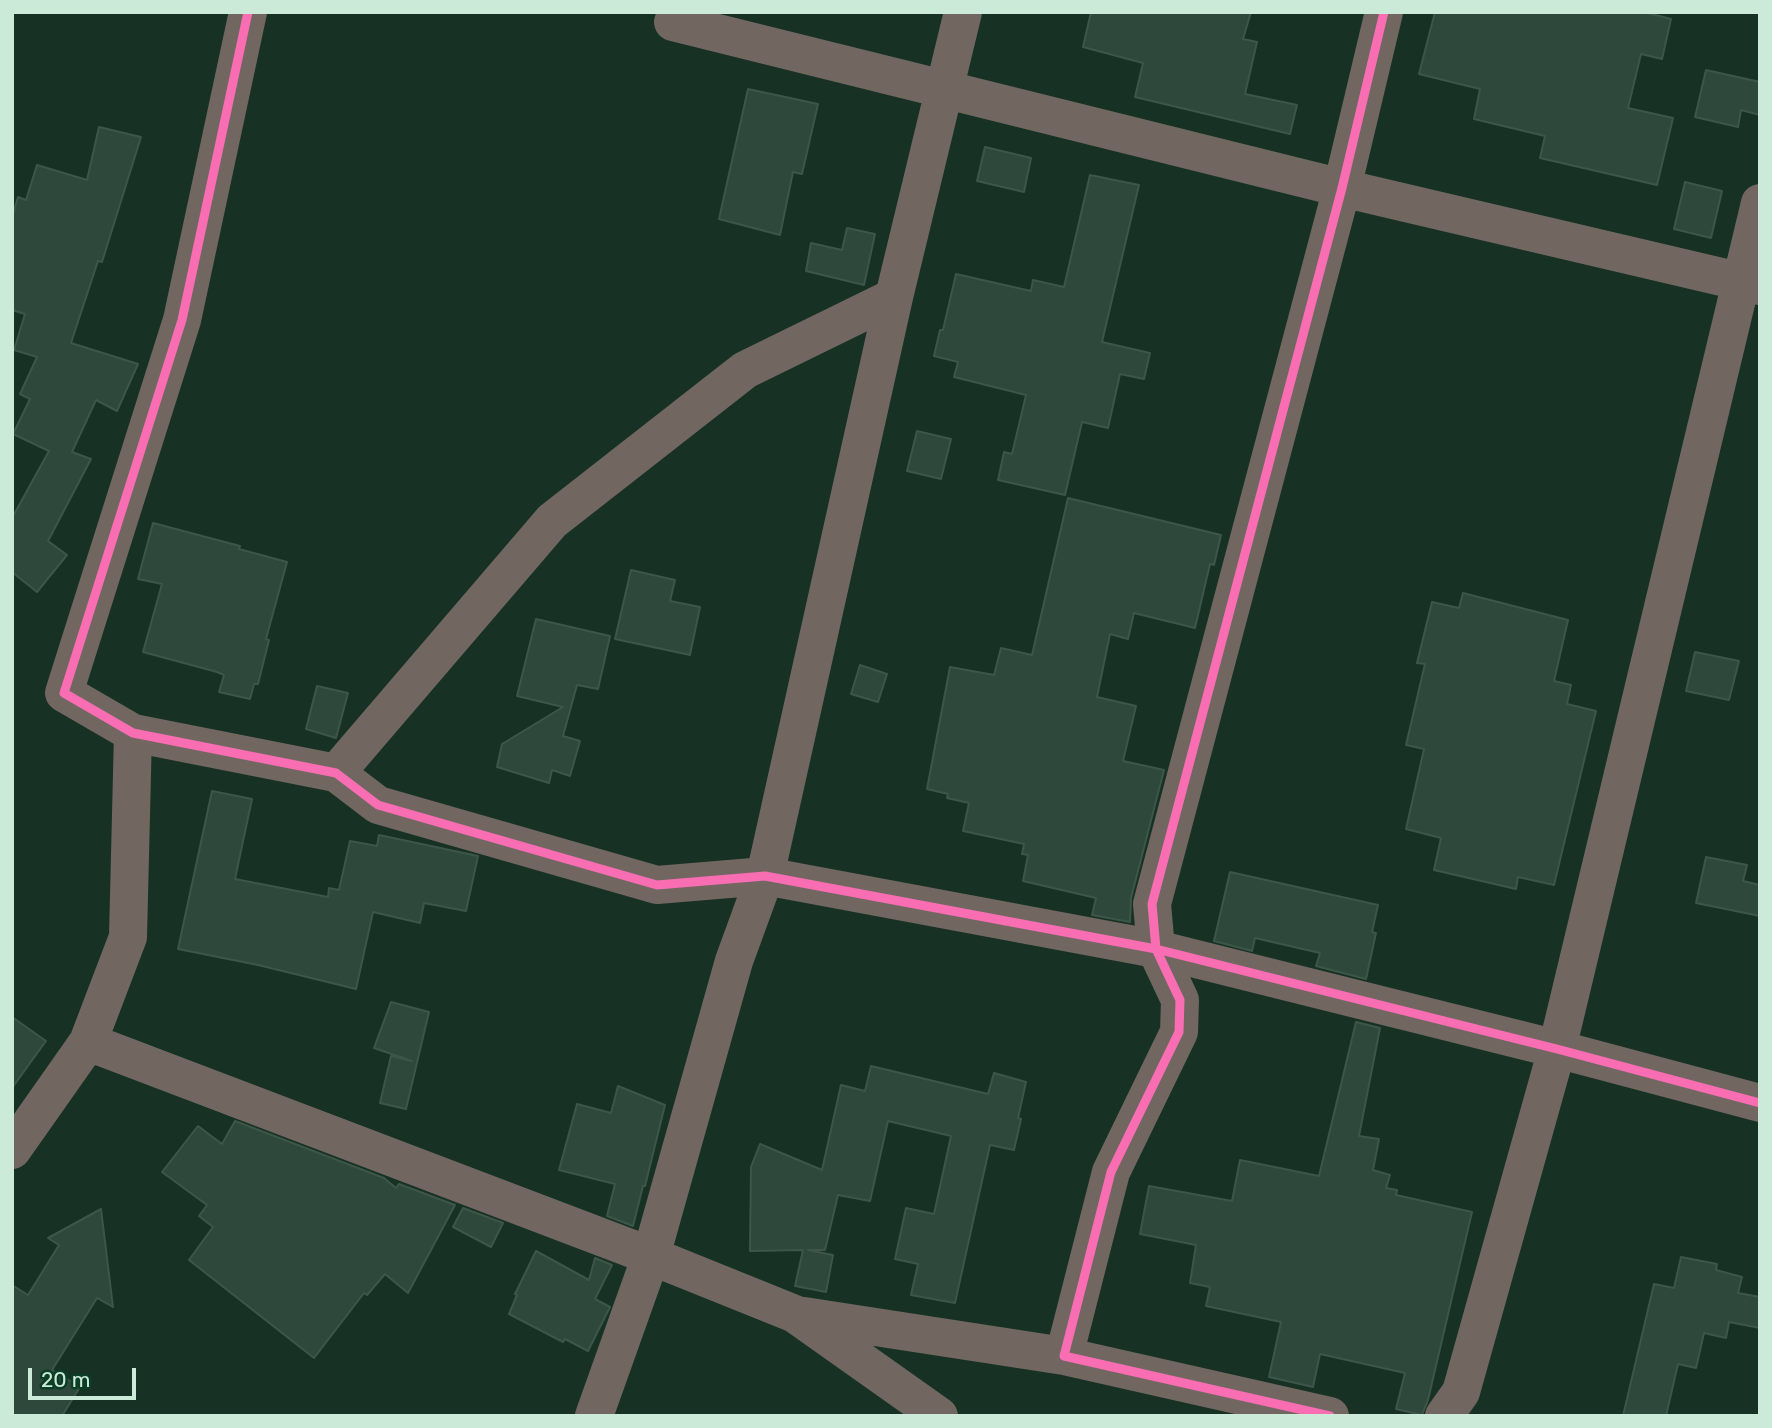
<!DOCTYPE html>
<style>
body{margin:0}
#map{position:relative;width:1772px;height:1428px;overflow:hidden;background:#173225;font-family:Rubik,sans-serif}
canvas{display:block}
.frame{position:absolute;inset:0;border:14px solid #cbead7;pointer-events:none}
.scale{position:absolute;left:28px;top:1368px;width:108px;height:32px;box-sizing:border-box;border:4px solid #cbead7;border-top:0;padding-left:9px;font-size:21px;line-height:24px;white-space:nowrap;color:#cbead7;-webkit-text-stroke:5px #0c3d26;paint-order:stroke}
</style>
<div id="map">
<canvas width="1772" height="1428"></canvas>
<div class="frame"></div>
<div class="scale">20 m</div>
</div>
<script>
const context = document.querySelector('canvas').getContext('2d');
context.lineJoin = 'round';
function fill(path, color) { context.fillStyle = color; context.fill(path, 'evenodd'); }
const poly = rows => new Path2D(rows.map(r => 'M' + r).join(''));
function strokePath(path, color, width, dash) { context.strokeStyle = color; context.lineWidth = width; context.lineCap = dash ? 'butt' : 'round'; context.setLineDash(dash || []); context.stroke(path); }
const building = poly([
 [1091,12,1251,12,1243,39,1257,42,1245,94,1297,105,1290,134,1135,97,1143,63,1083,47,1091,12],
 [1435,12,1644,12,1671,19,1662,59,1641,54,1628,108,1673,118,1657,185,1540,158,1545,136,1474,119,1480,89,1419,74,1435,12],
 [1706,70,1760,82,1760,115,1741,110,1738,127,1695,117,1706,70],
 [748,89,818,104,802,174,793,172,780,235,719,219,748,89],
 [99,127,141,137,102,262,98,261,71,343,138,364,117,411,96,400,72,452,91,459,48,541,67,555,37,592,12,572,12,518,49,451,13,434,30,399,20,394,37,357,14,350,25,314,12,310,12,217,18,197,26,200,37,165,87,180,99,127],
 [985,147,1031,158,1024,192,977,181,985,147],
 [1090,175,1139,185,1102,342,1150,353,1144,379,1120,374,1108,428,1082,422,1065,495,998,480,1004,452,1012,454,1026,395,954,377,958,362,934,356,940,330,943,330,956,274,1031,291,1033,280,1064,287,1090,175],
 [1685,182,1722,191,1711,238,1674,229,1685,182],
 [847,228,875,234,864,285,806,271,811,243,842,250,847,228],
 [917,431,951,439,941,479,907,471,917,431],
 [1068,498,1221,535,1214,565,1210,564,1195,628,1134,613,1128,639,1110,634,1097,697,1136,706,1123,761,1164,770,1131,898,1130,922,1092,915,1096,898,1023,881,1028,855,1022,854,1024,844,963,831,969,803,947,798,948,794,927,789,950,667,994,675,1001,648,1032,655,1068,498],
 [153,523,240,546,239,549,287,562,266,639,269,640,258,684,254,684,250,699,219,692,224,675,217,672,143,652,162,584,138,579,153,523],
 [631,570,675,580,670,601,700,607,690,655,615,639,631,570],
 [1463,593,1568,620,1554,681,1571,685,1567,704,1596,711,1554,885,1518,877,1516,889,1434,870,1441,838,1406,829,1424,749,1406,745,1425,664,1417,663,1432,602,1459,608,1463,593],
 [536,619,610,636,598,689,577,685,563,736,580,741,570,776,552,770,549,783,497,767,502,744,563,707,517,696,536,619],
 [1695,652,1739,661,1729,700,1686,691,1695,652],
 [860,665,887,674,878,702,851,694,860,665],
 [317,686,348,693,336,738,306,729,317,686],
 [212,791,252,799,235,879,328,897,329,888,339,890,350,841,377,846,379,835,478,856,466,911,424,903,420,923,373,912,356,989,258,965,178,949,212,791],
 [1706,857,1747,865,1743,881,1760,885,1760,916,1696,903,1706,857],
 [1230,872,1378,905,1372,932,1376,933,1366,979,1316,966,1320,953,1255,938,1252,951,1214,941,1230,872],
 [391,1002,429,1012,406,1109,380,1103,391,1056,412,1061,374,1048,391,1002],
 [12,1017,46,1041,12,1088,12,1017],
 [1356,1022,1380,1028,1359,1136,1379,1139,1373,1170,1390,1175,1386,1188,1397,1190,1396,1195,1472,1212,1428,1400,1422,1415,1396,1409,1405,1373,1320,1354,1313,1387,1269,1377,1281,1322,1206,1306,1210,1287,1190,1283,1196,1245,1140,1234,1149,1186,1232,1201,1240,1160,1319,1176,1356,1022],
 [871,1066,988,1094,994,1073,1026,1082,1018,1118,1021,1119,1014,1150,990,1145,955,1303,911,1295,918,1264,895,1259,906,1208,934,1214,951,1136,888,1121,870,1201,838,1195,825,1250,808,1250,833,1255,826,1292,795,1286,803,1250,750,1251,751,1167,760,1144,822,1170,841,1085,865,1091,871,1066],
 [618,1086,665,1105,645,1186,643,1186,633,1226,607,1216,615,1184,559,1170,577,1104,611,1113,618,1086],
 [235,1121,384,1178,396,1188,399,1184,455,1205,408,1293,385,1274,367,1295,364,1293,314,1358,189,1260,213,1227,199,1216,207,1205,162,1172,198,1126,222,1144,235,1121],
 [463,1208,503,1223,491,1247,453,1227,463,1208],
 [101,1209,113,1307,97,1298,52,1370,80,1387,62,1416,12,1416,12,1285,28,1295,59,1245,48,1238,101,1209],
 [536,1251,589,1280,595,1258,612,1265,595,1299,610,1307,588,1351,565,1339,563,1342,509,1314,517,1295,515,1294,536,1251],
 [1681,1257,1717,1264,1716,1270,1742,1277,1738,1293,1760,1297,1760,1328,1729,1322,1726,1338,1704,1333,1696,1368,1678,1364,1666,1416,1623,1416,1654,1284,1674,1288,1681,1257]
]);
const minor = poly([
 [248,12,182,320,64,693,133,733,336,773,378,805,657,885,765,876,1156,949,1557,1049,1760,1103],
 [673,22,1342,188,1760,286],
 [336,773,552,521,745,370,894,297],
 [88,1042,651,1256,795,1314,939,1416],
 [12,1150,88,1042,128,937,133,733],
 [804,1316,1064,1356],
 [594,1416,651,1256,734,961,765,876,894,297,963,12],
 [1330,1416,1064,1356,1111,1172,1179,1032,1180,1000,1156,949,1152,904,1342,188,1384,12],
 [1444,1416,1461,1392,1557,1049,1760,203]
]);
const cycleway = poly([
 [248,12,182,320,64,693,133,733,336,773,378,805,657,885,765,876,1156,949,1557,1049,1760,1103],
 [1330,1416,1064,1356,1111,1172,1179,1032,1180,1000,1156,949,1152,904,1342,188,1384,12]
]);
fill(building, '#2e493c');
strokePath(building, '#3d5649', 2);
strokePath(minor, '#716760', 38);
strokePath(cycleway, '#f96db3', 9);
</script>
